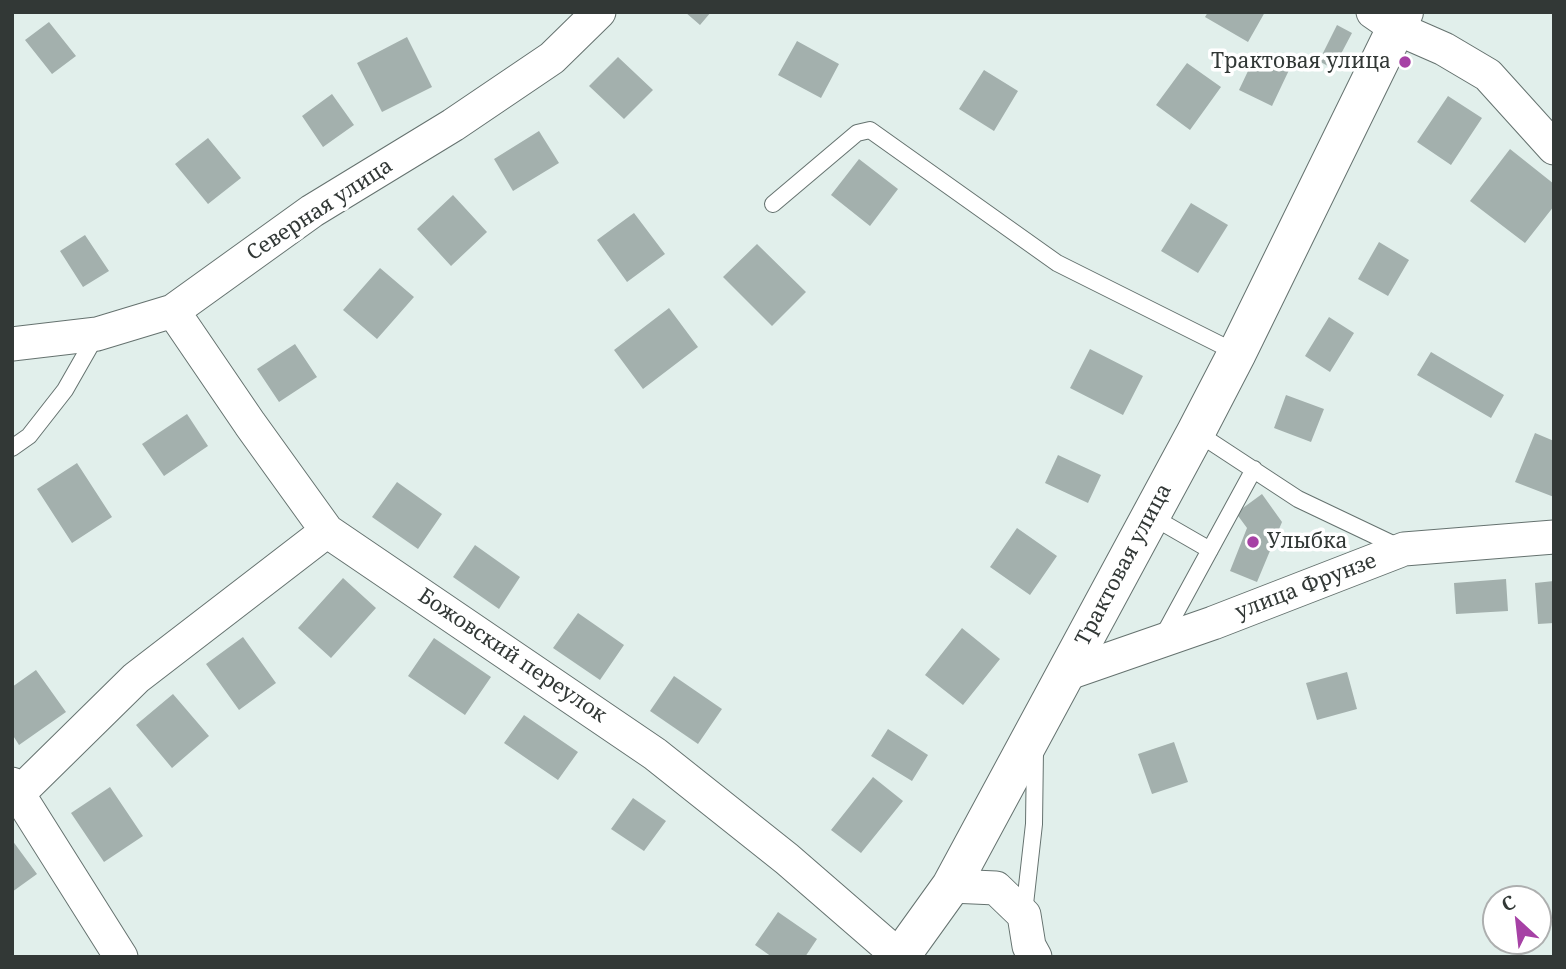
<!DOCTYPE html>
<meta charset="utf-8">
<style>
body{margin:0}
#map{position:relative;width:1566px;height:969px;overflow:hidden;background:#e1efeb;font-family:"Noto Serif",serif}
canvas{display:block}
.frame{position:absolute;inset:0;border:14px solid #323836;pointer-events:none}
.north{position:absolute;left:1482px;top:885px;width:70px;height:70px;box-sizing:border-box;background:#fff;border:2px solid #adafaf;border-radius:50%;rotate:333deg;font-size:19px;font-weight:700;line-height:28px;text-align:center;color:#323836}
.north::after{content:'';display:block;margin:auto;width:24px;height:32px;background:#a641a5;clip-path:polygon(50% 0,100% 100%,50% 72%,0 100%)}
</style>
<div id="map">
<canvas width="1566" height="969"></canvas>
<div class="frame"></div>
<div class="north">С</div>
</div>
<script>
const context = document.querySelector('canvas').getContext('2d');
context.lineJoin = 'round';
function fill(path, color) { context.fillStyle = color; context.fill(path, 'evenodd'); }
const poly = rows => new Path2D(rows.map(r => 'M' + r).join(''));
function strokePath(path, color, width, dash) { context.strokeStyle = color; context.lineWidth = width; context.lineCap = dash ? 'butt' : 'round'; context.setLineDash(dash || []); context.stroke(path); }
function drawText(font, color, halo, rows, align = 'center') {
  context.font = font + ' "Noto Serif",serif'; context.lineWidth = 7; context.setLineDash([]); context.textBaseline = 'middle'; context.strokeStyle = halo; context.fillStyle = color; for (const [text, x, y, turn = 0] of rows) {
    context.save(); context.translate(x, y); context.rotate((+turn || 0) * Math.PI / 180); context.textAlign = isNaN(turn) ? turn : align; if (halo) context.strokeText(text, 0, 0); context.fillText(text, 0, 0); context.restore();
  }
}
const building = poly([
 [685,12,711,12,700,25],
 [1208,12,1265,12,1248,42,1205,17],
 [49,22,76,56,52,74,25,40],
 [1337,25,1352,33,1333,69,1319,61],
 [407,37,432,87,382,112,357,63],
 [797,41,839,64,821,98,778,75],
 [1257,52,1290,68,1272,106,1239,90],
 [618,57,653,90,624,119,589,86],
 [1187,63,1221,87,1190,130,1156,105],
 [984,70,1018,91,994,131,959,109],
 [332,94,354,125,323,147,302,116],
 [1448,96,1482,118,1451,165,1417,142],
 [539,131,559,163,513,191,494,159],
 [208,138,241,178,208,204,175,164],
 [1510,149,1554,184,1554,206,1525,243,1470,201],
 [859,159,898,189,870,226,831,195],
 [453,195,487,232,451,266,417,229],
 [1191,203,1228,225,1198,273,1161,251],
 [634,213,665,254,627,282,597,240],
 [85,235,109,271,83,287,60,251],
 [1379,242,1409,260,1388,296,1358,279],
 [757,244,806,292,772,326,723,277],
 [380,268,414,297,377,339,343,310],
 [669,308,698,347,643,389,614,350],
 [1329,317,1354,333,1330,372,1305,356],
 [295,344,317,377,279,402,257,369],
 [1090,349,1143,376,1123,415,1070,388],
 [1431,352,1504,395,1491,418,1417,375],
 [1286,395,1324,409,1311,442,1274,428],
 [187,414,208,446,164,476,142,444],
 [1535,433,1554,441,1554,497,1515,482],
 [1058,455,1101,475,1088,503,1045,483],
 [77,463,112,517,72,543,37,489],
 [397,482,442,514,418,549,372,517],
 [1262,494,1282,522,1257,582,1230,571,1247,528,1236,513],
 [1017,528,1057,556,1030,595,990,567],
 [475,545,520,577,499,609,453,577],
 [343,578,376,608,331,658,298,628],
 [1506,579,1508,611,1456,614,1454,583],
 [1554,581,1554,623,1538,624,1535,583],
 [578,613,624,645,600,680,553,648],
 [962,628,1000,659,963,705,925,675],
 [243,637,276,683,239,710,206,664],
 [434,638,491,677,465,715,408,676],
 [36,670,66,712,19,745,12,734,12,687],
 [1347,672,1357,709,1317,720,1306,683],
 [674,676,722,709,698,744,650,711],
 [173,694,209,736,172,768,136,725],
 [524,715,578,752,558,780,504,743],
 [888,729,928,755,912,781,871,756],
 [1174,742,1188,782,1152,794,1138,754],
 [873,777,903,801,861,853,831,830],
 [110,787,143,836,104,862,71,813],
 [633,798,666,821,644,851,611,829],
 [12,840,37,874,12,892],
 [778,912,817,939,805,957,772,957,755,945]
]);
const service = poly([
 [773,204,857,133,870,130,1057,263,1237,353],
 [1196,432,1298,499,1401,548],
 [12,448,29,436,65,390,97,334],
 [1151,516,1210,550],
 [1163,636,1254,469],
 [1024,913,1034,824,1035,750]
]);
const minor = poly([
 [1373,12,1396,28,1444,49,1488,75,1554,148],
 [173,311,250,424,327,531,655,754,787,859,900,957],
 [12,344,97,334,173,311,312,211,453,125,552,58,599,12],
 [1066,674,1213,623,1404,549,1554,537],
 [12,784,121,957],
 [19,793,136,678,327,531],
 [951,886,996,888,1024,915,1029,946,1035,957]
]);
const tertiary = poly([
 [900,957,951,886,1196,432,1237,353,1404,12]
]);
const markers = [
 [1405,62,7,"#a641a5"],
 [1253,542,7,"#a641a5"]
];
const poiNames = [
 ["Трактовая улица",1391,62],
 ["Улыбка",1267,542,"left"]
];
const streetNames = [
 ["Северная улица",320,210,-33],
 ["Трактовая улица",1124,565,-62],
 ["улица Фрунзе",1306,587,-21],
 ["Божовский переулок",512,656,34]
];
fill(building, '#a3b0ad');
strokePath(service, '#65726f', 18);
strokePath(minor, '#65726f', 35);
strokePath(tertiary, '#65726f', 40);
strokePath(service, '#fff', 16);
strokePath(minor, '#fff', 33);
strokePath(tertiary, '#fff', 38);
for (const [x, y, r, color] of markers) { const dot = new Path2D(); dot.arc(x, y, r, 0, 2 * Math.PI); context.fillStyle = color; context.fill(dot); strokePath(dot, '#fff', 2.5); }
drawText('21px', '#323836', '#fff', poiNames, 'right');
drawText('21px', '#323836', '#fff', streetNames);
</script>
